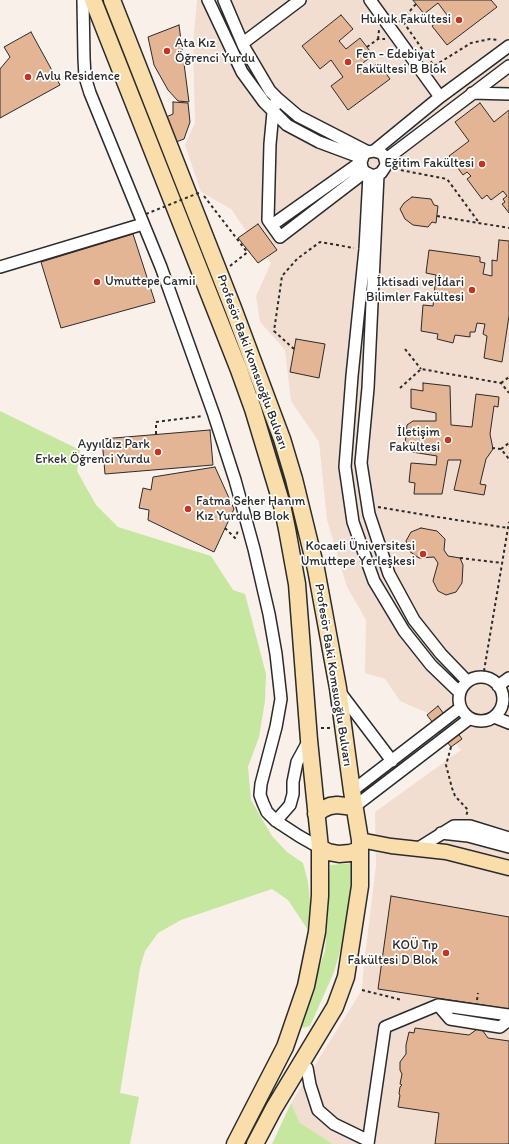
<!DOCTYPE html>
<meta charset="utf-8">
<style>
body{margin:0}
canvas{display:block;background:#f9f0ea}
</style>
<canvas width="509" height="1144"></canvas>
<script>
const context = document.querySelector('canvas').getContext('2d');
context.lineJoin = 'round';
function fill(path, color) { context.fillStyle = color; context.fill(path, 'evenodd'); }
const poly = rows => new Path2D(rows.map(r => 'M' + r).join(''));
function strokePath(path, color, width, dash) { context.strokeStyle = color; context.lineWidth = width; context.lineCap = dash ? 'butt' : 'round'; context.setLineDash(dash || []); context.stroke(path); }
function drawText(font, color, halo, rows, align = 'center') {
  context.font = font + ' Itim,sans-serif'; context.lineWidth = 3.5; context.setLineDash([]); context.textBaseline = 'middle'; context.strokeStyle = halo; context.fillStyle = color; for (const [text, x, y, turn = 0] of rows) {
    context.save(); context.translate(x, y); context.rotate((+turn || 0) * Math.PI / 180); context.textAlign = isNaN(turn) ? turn : align; if (halo) context.strokeText(text, 0, 0); context.fillText(text, 0, 0); context.restore();
  }
}
const built = poly([
 [197,0,509,0,509,1144,333,1144,300,1123,291,1103,362,990,364,964,376,865,375,812,461,750,432,715,400,701,385,679,365,673,366,620,347,587,327,520,319,442,291,401,285,350,260,322,256,296,271,263,248,234,231,209,201,192,185,145,195,123,193,44]
]);
const green = poly([
 [0,411,80,450,77,471,96,505,118,527,211,556,233,590,245,594,266,674,265,701,259,737,248,767,251,800,272,836,287,852,303,863,308,882,312,922,310,933,288,900,272,889,181,920,158,933,145,951,140,968,120,1093,139,1097,130,1144,0,1144],
 [355,863,348,923,334,972,310,1026,303,1028,301,1023,302,1018,325,951,328,913,330,865],
 [291,1103,300,1123,333,1144,272,1144]
]);
const building = poly([
 [413,0,491,0,497,7,447,45,432,26,447,15,438,3,424,14,413,0],
 [341,15,353,29,339,41,346,49,360,38,373,55,358,67,363,74,378,63,390,79,348,110,331,86,343,77,331,60,320,69,302,46,341,15],
 [179,25,189,102,178,101,168,90,154,65,148,37,179,25],
 [31,32,60,85,0,118,0,69,10,57,4,47,31,32],
 [173,102,188,103,190,122,184,139,176,142,166,117,173,114,173,102],
 [480,103,494,122,509,110,509,213,502,204,505,202,503,199,507,196,503,191,491,200,487,195,482,199,467,179,471,176,467,172,463,175,449,156,469,141,455,122,480,103],
 [412,197,431,199,434,205,438,206,436,223,432,222,428,227,413,225,405,219,400,209,404,203,412,197],
 [258,224,277,250,258,263,238,238,258,224],
 [133,234,155,302,61,328,41,262,133,234],
 [499,240,509,241,509,316,502,362,484,358,487,336,483,334,485,324,477,323,475,332,470,332,470,337,455,335,453,343,437,339,438,334,421,331,423,305,433,306,436,275,426,273,429,250,480,257,480,262,485,263,483,274,492,276,492,260,497,261,499,240],
 [296,339,325,344,319,378,290,372,296,339],
 [423,383,450,386,451,425,472,427,476,394,499,397,498,407,494,406,490,434,493,449,486,459,480,484,486,485,484,495,454,490,461,460,448,460,442,494,414,494,415,483,409,482,411,463,436,465,437,456,412,452,405,445,407,425,413,421,436,421,436,413,411,408,411,389,423,391,423,383],
 [210,430,213,465,105,474,102,439,210,430],
 [215,467,234,509,214,552,148,520,149,510,139,508,143,488,151,490,153,477,215,467],
 [421,528,437,531,445,539,444,550,448,556,460,558,463,565,462,583,456,592,446,595,438,591,433,581,438,563,434,557,419,558,409,551,406,541,411,532,421,528],
 [438,706,462,739,451,747,427,715,438,706],
 [391,896,509,917,509,1009,378,989,391,896],
 [480,1027,488,1038,509,1041,509,1144,435,1144,439,1113,398,1107,400,1095,399,1094,400,1087,402,1085,400,1084,402,1074,400,1070,400,1062,406,1054,406,1045,409,1032,414,1033,415,1028,469,1035,480,1027]
]);
const path = poly([
 [402,20,416,4],
 [399,22,402,20,434,66,471,43,490,39,498,40],
 [378,39,379,30],
 [367,47,378,39,385,39],
 [395,169,447,179,480,224],
 [204,196,247,252],
 [437,216,509,228],
 [230,266,249,251],
 [294,349,274,331,282,276,297,259,320,242,354,248],
 [405,349,421,369],
 [501,383,509,377],
 [400,388,421,369,501,383,509,393],
 [156,434,156,422,203,416],
 [492,448,501,449,509,459],
 [501,449,509,443],
 [378,507,425,515,508,528],
 [225,528,235,538,238,531],
 [460,558,502,563],
 [483,677,509,522],
 [321,728,331,728],
 [451,747,446,765,452,788,455,796,468,810,466,816],
 [362,990,402,1000],
 [477,1000,478,993]
]);
const minor = poly([
 [83,0,84,58,85,77,90,93,161,267,214,415,235,480,254,549,269,614,276,654,281,699,276,727,261,784,260,795,263,803,267,812,276,821,299,836,320,848],
 [208,0,242,72,264,102,287,125,319,142,362,158],
 [224,0,244,47,270,91,277,98,298,116,368,152],
 [370,0,440,97],
 [243,43,300,0],
 [472,93,509,94],
 [277,98,273,112,270,144,268,220,280,237,365,172],
 [374,151,381,153,384,156,386,163,385,167,381,173,373,176,365,172,362,168,361,162,364,154,368,152,374,151,440,97,509,46],
 [385,160,509,66],
 [369,175,365,249,352,376,345,467,353,522,374,581,404,631,431,665,459,692],
 [378,175,368,388,361,463,369,514,389,574,414,620,441,654,467,681],
 [272,225,361,162],
 [0,267,143,224],
 '459 699a22 22 0 1 1 44 0a22 22 0 1 1-44 0Z',
 [498,686,509,678],
 [339,691,392,761],
 [494,717,509,723],
 [352,791,460,708],
 [354,807,469,719],
 [276,821,290,805,293,794,293,782,297,762,309,740],
 [441,833,468,836,509,847],
 [417,849,454,826,470,826,509,838],
 [438,1005,450,1019,500,1027,509,1020],
 [307,1068,310,1085,318,1110,334,1124,367,1140],
 [368,1144,385,1027,438,1005,509,1015]
]);
const major = poly([
 [360,840,391,846,446,852,509,868]
]);
const highway = poly([
 [93,0,239,370,253,409,282,505,287,529,297,584,309,740,320,848,320,896,317,932,306,986,285,1047,235,1144],
 [112,0,233,308,282,439,294,479,316,569,338,688,352,791,360,840,360,886,346,977,335,1007,274,1108,255,1144],
 [316,814,323,809,330,806,337,805,354,807],
 [320,848,328,852,339,854,350,853,360,850]
]);
const pathBridge = poly([
 [146,214,201,192]
]);
const markers = [
 [459,20,4,"#c8321e"],
 [167,51,4,"#c8321e"],
 [348,62,4,"#c8321e"],
 [28,77,4,"#c8321e"],
 [482,164,4,"#c8321e"],
 [97,282,4,"#c8321e"],
 [472,290,4,"#c8321e"],
 [448,440,4,"#c8321e"],
 [158,452,4,"#c8321e"],
 [188,509,4,"#c8321e"],
 [423,554,4,"#c8321e"],
 [446,953,4,"#c8321e"]
];
const poiNames = [
 ["Hukuk Fakültesi",451,20],
 ["Ata Kız",175,44,"left"],
 ["Öğrenci Yurdu",175,59,"left"],
 ["Fen - Edebiyat",356,55,"left"],
 ["Fakültesi B Blok",356,70,"left"],
 ["Avlu Residence",36,77,"left"],
 ["Eğitim Fakültesi",474,164],
 ["Umuttepe Camii",105,282,"left"],
 ["İktisadi ve İdari",464,283],
 ["Bilimler Fakültesi",464,298],
 ["İletişim",440,433],
 ["Fakültesi",440,448],
 ["Ayyıldız Park",150,445],
 ["Erkek Öğrenci Yurdu",150,460],
 ["Fatma Seher Hanım",196,502,"left"],
 ["Kız Yurdu B Blok",196,517,"left"],
 ["Kocaeli Üniversitesi",415,547],
 ["Umuttepe Yerleşkesi",415,562],
 ["KOÜ Tıp",438,946],
 ["Fakültesi D Blok",438,961]
];
const streetNames = [
 ["Profesör Baki Komsuoğlu Bulvarı",252,362,70],
 ["Profesör Baki Komsuoğlu Bulvarı",333,675,81]
];
fill(built, '#f2ded0');
fill(green, '#c6e79f');
fill(building, '#e3b594');
strokePath(building, '#2b2b2b', 1);
strokePath(minor, '#2b2b2b', 14);
strokePath(major, '#2b2b2b', 17);
strokePath(highway, '#2b2b2b', 19);
strokePath(path, '#2b2b2b', 2, [3, 3]);
strokePath(minor, '#fff', 11);
strokePath(major, '#f9deab', 14);
strokePath(highway, '#f9deab', 16);
strokePath(pathBridge, '#2b2b2b', 2, [3, 3]);
for (const [x, y, r, color] of markers) { const dot = new Path2D(); dot.arc(x, y, r, 0, 2 * Math.PI); context.fillStyle = color; context.fill(dot); strokePath(dot, '#fff', 1.5); }
drawText('13px', '#2b2b2b', '#fff', poiNames, 'right');
drawText('13px', '#2b2b2b', '#fff', streetNames);
</script>
